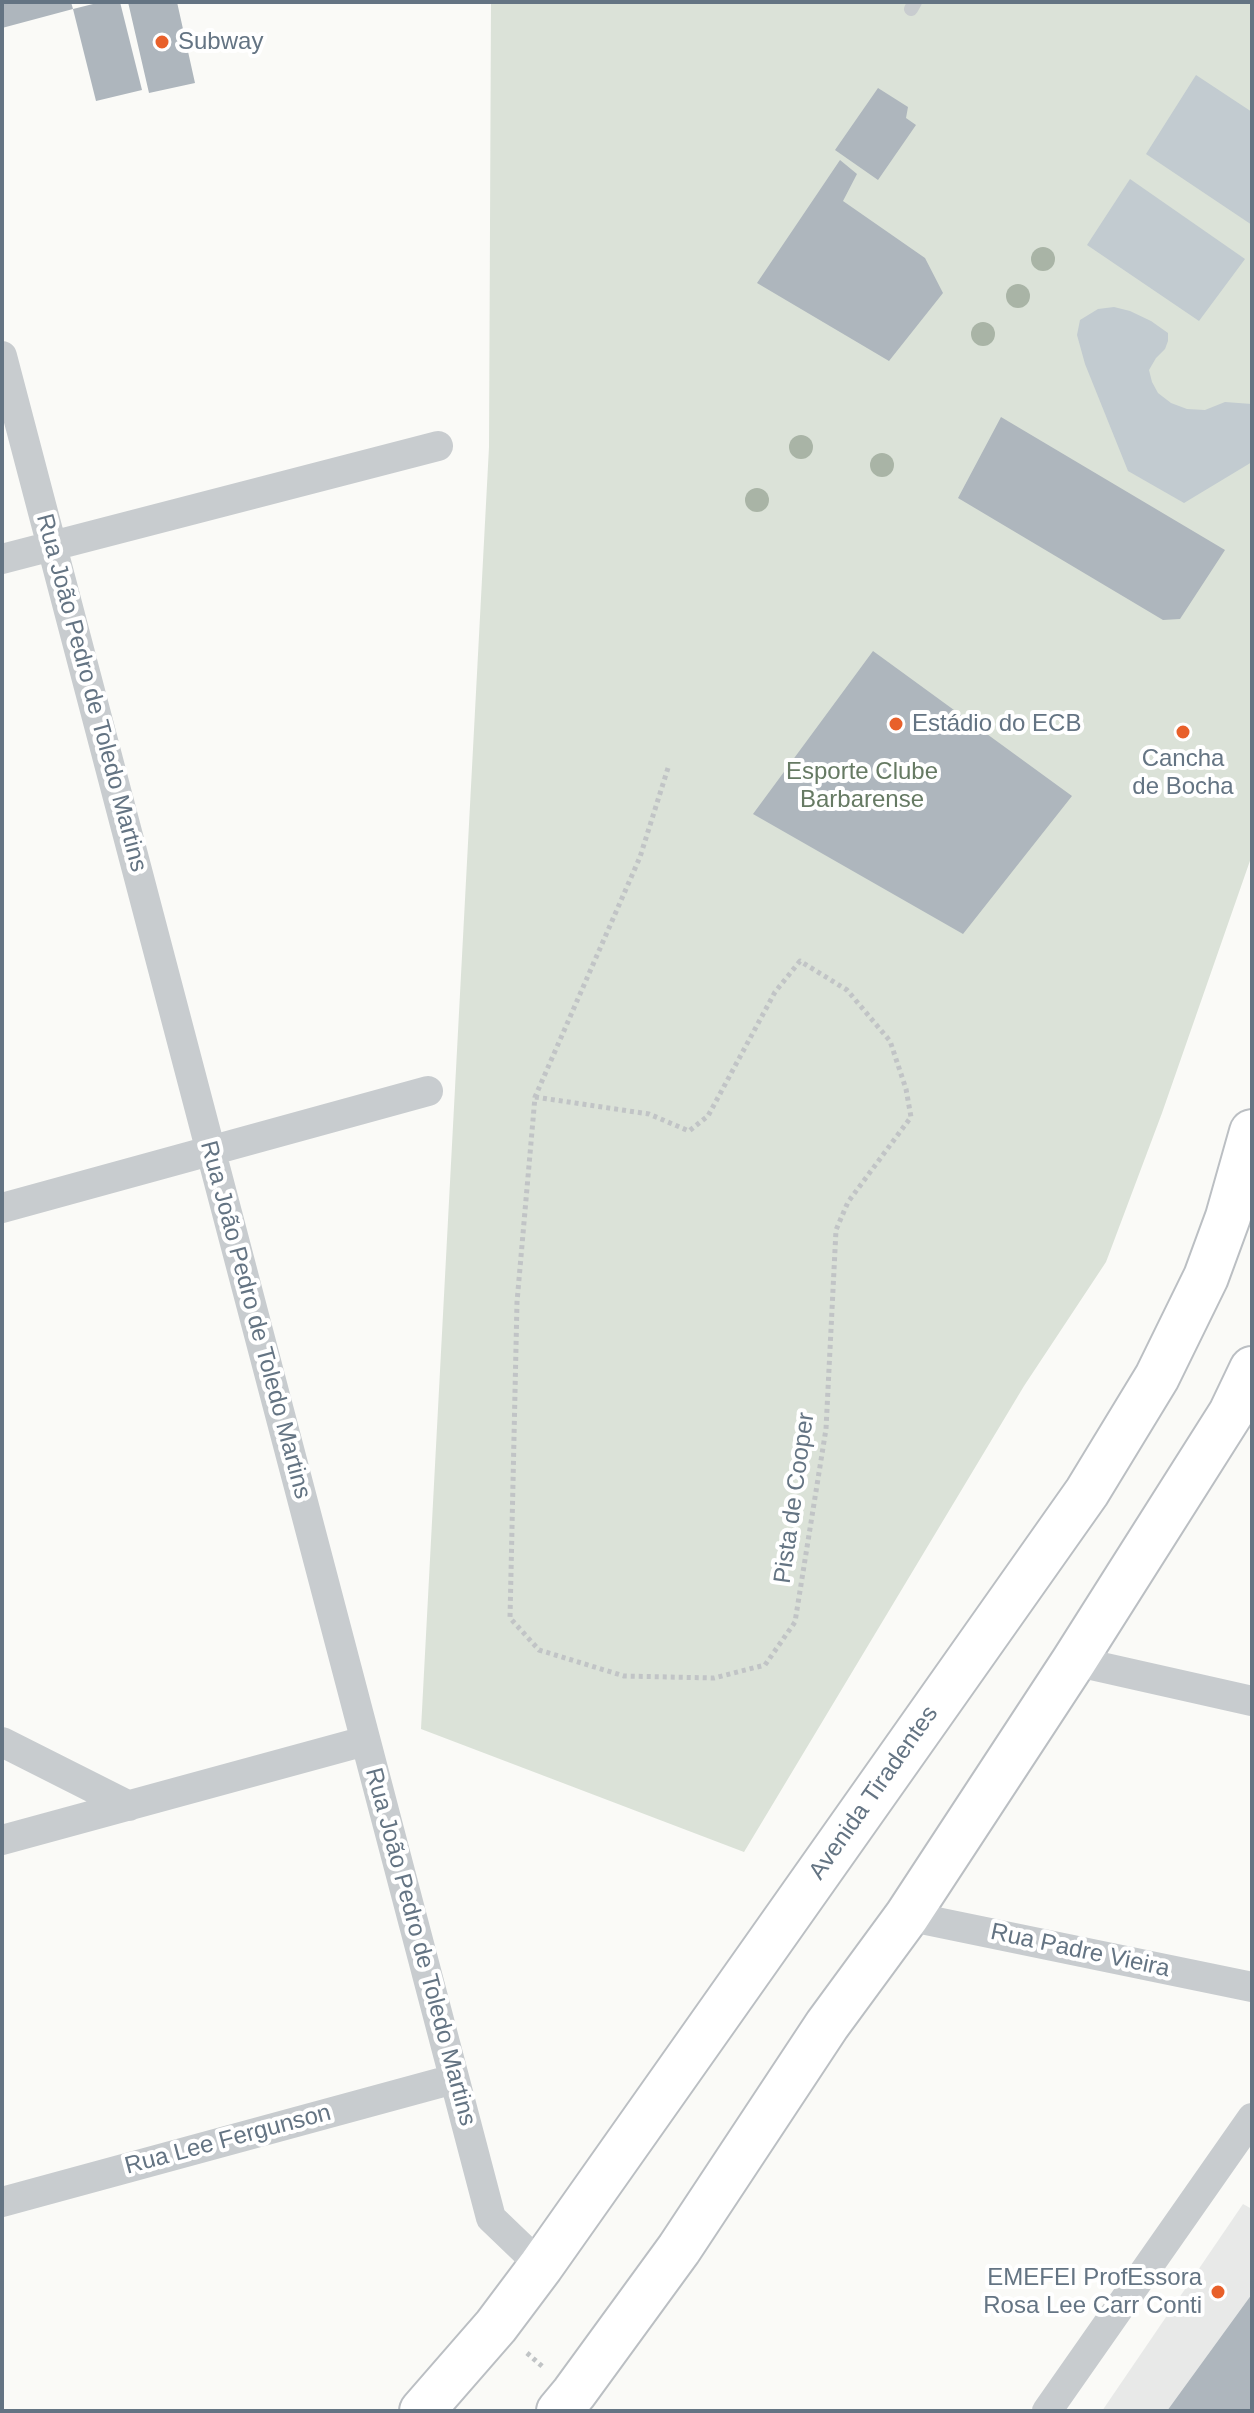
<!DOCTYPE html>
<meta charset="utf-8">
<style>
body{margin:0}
#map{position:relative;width:1254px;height:2413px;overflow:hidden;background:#fafaf7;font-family:Arial,sans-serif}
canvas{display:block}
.frame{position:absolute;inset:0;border:4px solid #647483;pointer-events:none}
</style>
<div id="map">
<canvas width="1254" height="2413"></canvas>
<div class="frame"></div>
</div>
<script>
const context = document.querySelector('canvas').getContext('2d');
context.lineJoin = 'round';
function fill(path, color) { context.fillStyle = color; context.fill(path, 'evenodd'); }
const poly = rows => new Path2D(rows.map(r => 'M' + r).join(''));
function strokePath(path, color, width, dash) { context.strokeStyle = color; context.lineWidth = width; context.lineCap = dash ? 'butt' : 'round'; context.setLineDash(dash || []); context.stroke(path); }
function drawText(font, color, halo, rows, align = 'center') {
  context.font = font + ' Arial,sans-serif'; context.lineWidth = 8; context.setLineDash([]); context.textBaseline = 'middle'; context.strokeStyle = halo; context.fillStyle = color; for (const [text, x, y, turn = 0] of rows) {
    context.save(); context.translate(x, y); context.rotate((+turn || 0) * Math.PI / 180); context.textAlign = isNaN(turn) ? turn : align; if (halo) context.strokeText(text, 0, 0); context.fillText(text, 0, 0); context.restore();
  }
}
const built = poly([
 [1243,2204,1252,2209,1252,2411,1102,2411]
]);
const green = poly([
 [491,2,1252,2,1252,855,1162,1113,1106,1262,1024,1386,744,1852,421,1729,489,447]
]);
const water = poly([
 [1196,75,1252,112,1252,225,1146,154],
 [1130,179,1245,259,1199,321,1087,245],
 [1114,307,1130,311,1151,321,1168,333,1168,341,1165,349,1156,358,1149,370,1152,382,1158,393,1171,403,1187,409,1205,410,1225,402,1252,404,1252,462,1184,503,1128,471,1085,364,1077,335,1080,320,1098,309]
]);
const building = poly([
 [2,2,71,2,73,9,101,2,120,2,142,90,96,101,73,9,2,28],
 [128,2,177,2,195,83,149,93],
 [878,88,908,107,906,118,916,125,878,180,835,150],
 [840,160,857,174,843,201,925,258,943,293,889,361,757,283],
 [1001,417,1225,550,1180,619,1163,620,958,498],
 [873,651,1072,796,963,934,753,814],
 [1252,2294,1252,2411,1167,2411]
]);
const path = poly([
 [535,1097,649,1114,689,1131,708,1116,775,992,800,961,847,990,890,1041,906,1089,911,1117,848,1202,836,1230,826,1429,795,1622,765,1665,714,1678,624,1676,539,1650,510,1618,517,1302,535,1097,640,857,668,768],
 [527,2353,543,2367]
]);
const lane = poly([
 [911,9,915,2]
]);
const street = poly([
 [2,356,491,2218,541,2266],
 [2,559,438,446],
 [2,1208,428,1091],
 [1074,1661,1252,1701],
 [2,1742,129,1806],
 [2,1840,365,1741],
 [907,1916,1252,1987],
 [2,2202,454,2079],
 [1047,2411,1252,2118]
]);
const primary = poly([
 [422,2411,496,2326,541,2266,1087,1492,1157,1377,1206,1277,1228,1217,1252,1132],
 [559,2411,574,2393,679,2249,827,2025,907,1916,1074,1661,1231,1413,1252,1369]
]);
const trees = [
 [1043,259],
 [1018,296],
 [983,334],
 [801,447],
 [882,465],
 [757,500]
];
const markers = [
 [162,42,8,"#e8602a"],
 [896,724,8,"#e8602a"],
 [1183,732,8,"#e8602a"],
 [1218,2292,8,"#e8602a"]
];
const poiNames = [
 ["Subway",178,42],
 ["Estádio do ECB",912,724],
 ["Cancha",1183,759,"center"],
 ["de Bocha",1183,787,"center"],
 ["EMEFEI ProfEssora",1202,2278,"right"],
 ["Rosa Lee Carr Conti",1202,2306,"right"]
];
const streetNames = [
 ["Rua João Pedro de Toledo Martins",91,693,75],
 ["Rua João Pedro de Toledo Martins",255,1320,75],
 ["Pista de Cooper",795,1498,-82],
 ["Avenida Tiradentes",874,1793,-55],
 ["Rua João Pedro de Toledo Martins",420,1947,75],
 ["Rua Padre Vieira",1080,1951,12],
 ["Rua Lee Fergunson",228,2140,-15]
];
const parkNames = [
 ["Esporte Clube",862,772],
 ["Barbarense",862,800]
];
fill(built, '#e8e9e8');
fill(green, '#dbe2d8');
fill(water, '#c2cbd0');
fill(building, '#aeb6bd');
strokePath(primary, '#bbbfc3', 48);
strokePath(path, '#c1c4c6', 5, [4, 4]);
strokePath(lane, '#c8cccf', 14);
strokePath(street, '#c8cccf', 30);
strokePath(primary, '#fff', 44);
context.fillStyle = '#a9b4a6';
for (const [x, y] of trees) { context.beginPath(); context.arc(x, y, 12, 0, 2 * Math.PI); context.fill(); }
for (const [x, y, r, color] of markers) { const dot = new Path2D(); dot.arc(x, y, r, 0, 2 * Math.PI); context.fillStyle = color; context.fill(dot); strokePath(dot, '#fff', 3); }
drawText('24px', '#647483', '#fff', poiNames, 'left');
drawText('24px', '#647483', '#fff', streetNames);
drawText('24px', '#667a63', '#fff', parkNames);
</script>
